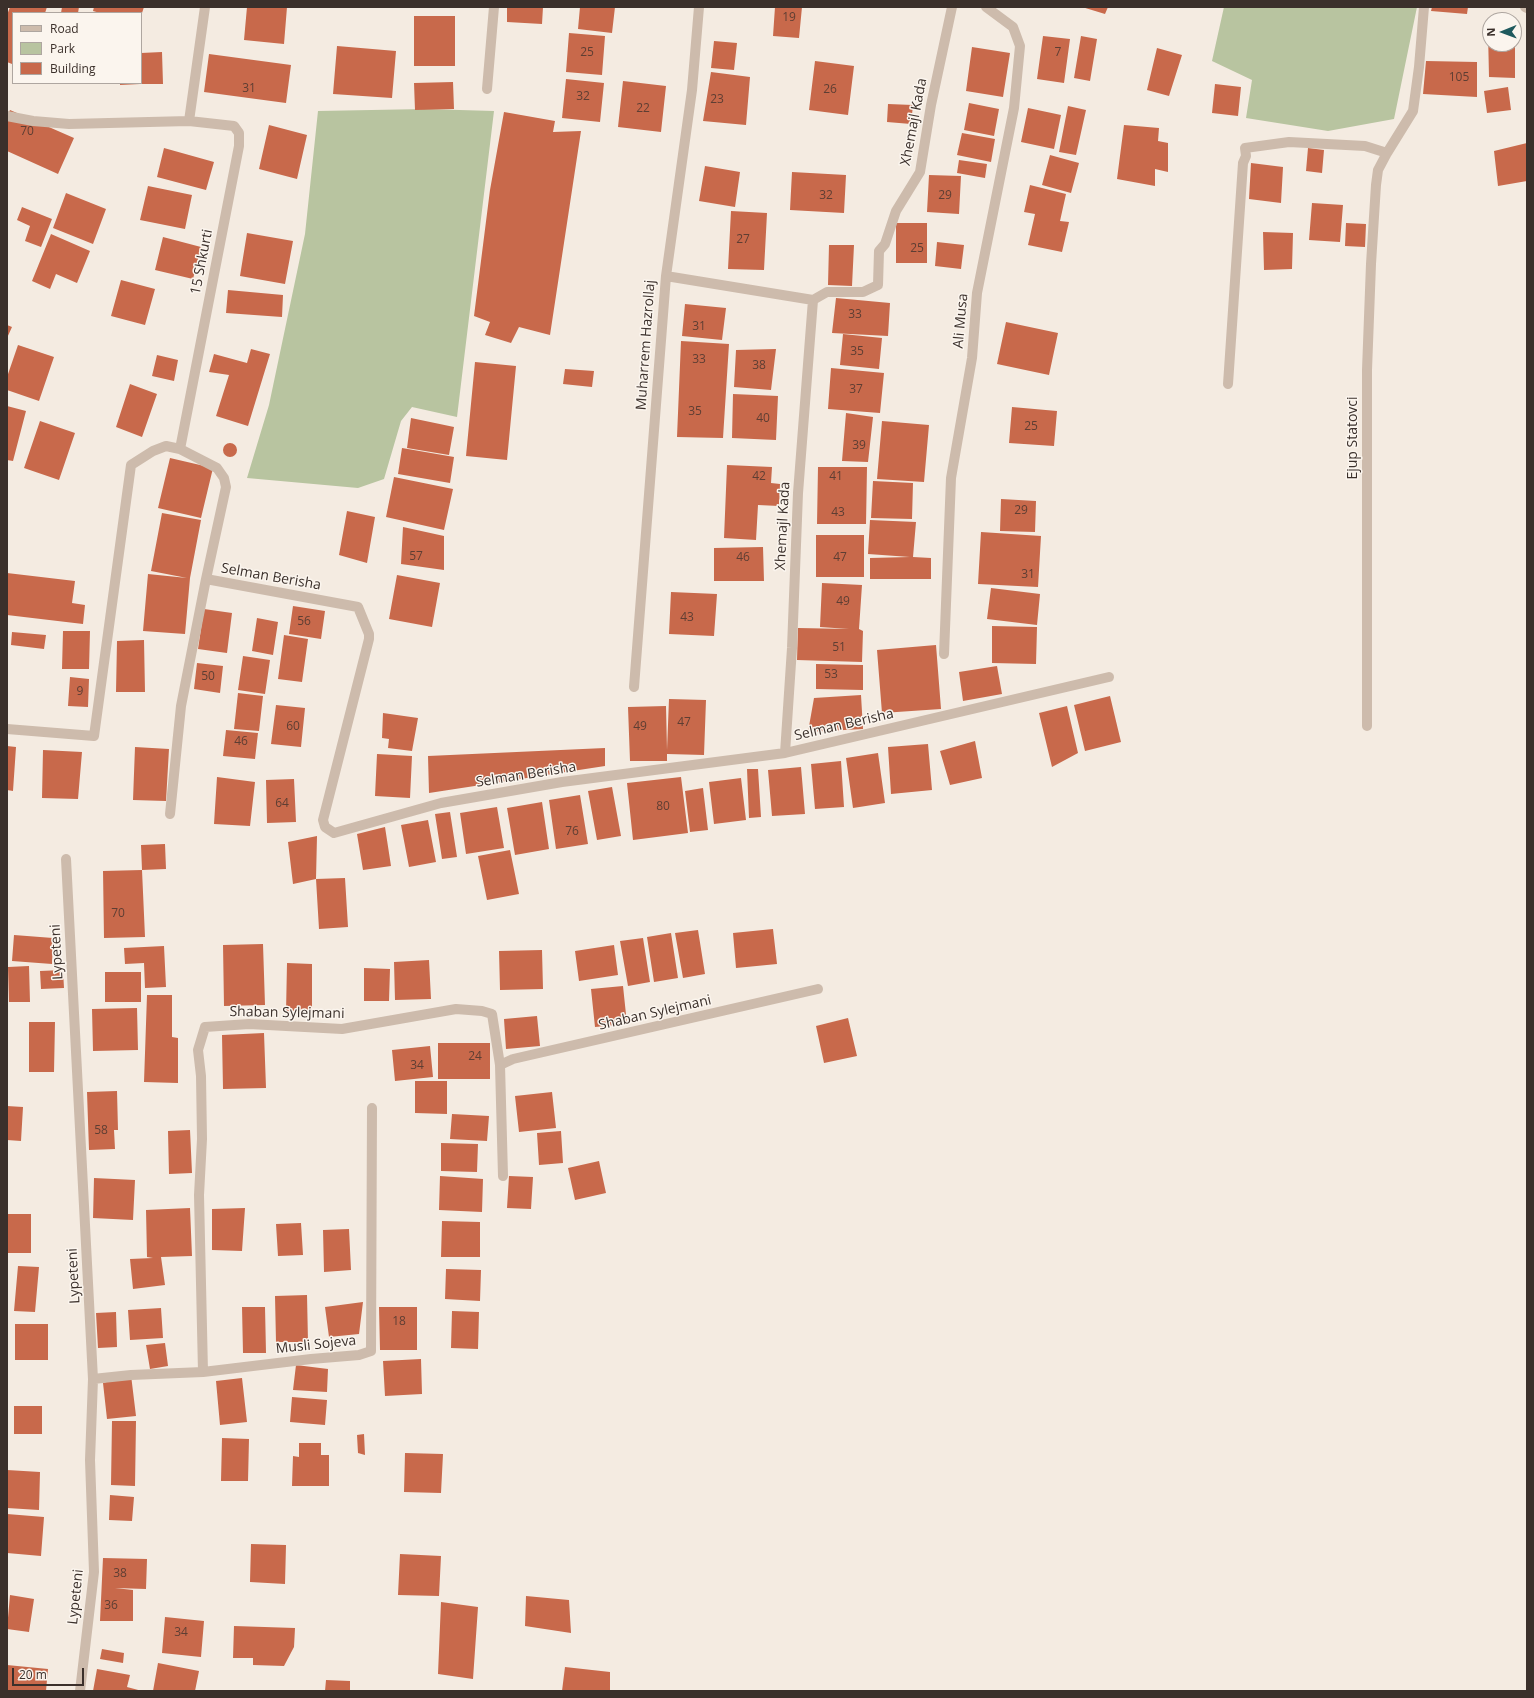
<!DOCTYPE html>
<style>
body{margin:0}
#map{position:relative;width:1534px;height:1698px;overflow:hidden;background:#f4ebe1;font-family:"Open Sans",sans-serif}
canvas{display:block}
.frame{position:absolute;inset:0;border:8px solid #3b302b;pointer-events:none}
.legend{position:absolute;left:12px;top:12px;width:130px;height:72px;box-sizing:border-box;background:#fbf5ee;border:1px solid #aea6a0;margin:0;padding:5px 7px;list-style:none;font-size:12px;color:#3b302b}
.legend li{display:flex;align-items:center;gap:8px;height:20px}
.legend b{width:20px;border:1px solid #aea6a0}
.north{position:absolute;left:1482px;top:12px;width:40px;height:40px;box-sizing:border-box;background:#fbf5ee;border:1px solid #aea6a0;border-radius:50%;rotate:269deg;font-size:11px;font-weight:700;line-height:16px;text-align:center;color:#3b302b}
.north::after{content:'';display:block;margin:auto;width:14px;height:18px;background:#1f5a5e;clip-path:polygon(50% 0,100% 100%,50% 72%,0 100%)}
.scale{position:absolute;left:12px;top:1668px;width:72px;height:18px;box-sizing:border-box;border:2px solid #3b302b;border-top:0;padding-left:5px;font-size:12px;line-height:14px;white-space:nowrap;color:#3b302b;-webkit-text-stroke:3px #fbf5ee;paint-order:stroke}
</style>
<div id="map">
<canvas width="1534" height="1698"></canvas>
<div class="frame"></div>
<ul class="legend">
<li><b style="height:5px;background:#cdbbac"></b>Road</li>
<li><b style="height:11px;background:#b8c4a0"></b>Park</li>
<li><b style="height:11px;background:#c8694b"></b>Building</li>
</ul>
<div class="north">N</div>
<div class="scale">20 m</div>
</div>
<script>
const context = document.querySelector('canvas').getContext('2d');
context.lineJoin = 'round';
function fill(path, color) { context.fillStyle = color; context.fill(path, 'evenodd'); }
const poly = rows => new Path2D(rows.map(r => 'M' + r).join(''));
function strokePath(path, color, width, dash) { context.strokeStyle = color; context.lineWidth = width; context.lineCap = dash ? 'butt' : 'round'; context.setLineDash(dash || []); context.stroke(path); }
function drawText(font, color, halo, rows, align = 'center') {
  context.font = font + ' "Open Sans",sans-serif'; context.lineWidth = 3; context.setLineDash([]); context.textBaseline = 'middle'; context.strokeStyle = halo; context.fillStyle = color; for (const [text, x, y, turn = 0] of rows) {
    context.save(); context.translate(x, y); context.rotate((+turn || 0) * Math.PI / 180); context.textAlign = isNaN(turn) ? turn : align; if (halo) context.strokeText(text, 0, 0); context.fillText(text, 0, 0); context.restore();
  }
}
const green = poly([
 [1224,7,1417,7,1394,119,1328,131,1246,118,1252,80,1212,61],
 [425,109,494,111,457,417,412,407,401,421,384,479,358,488,247,478,269,405,305,234,318,111]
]);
const building = poly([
 [10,7,47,7,45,13,13,13,12,64,7,62,7,15],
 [62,7,79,7,78,13,61,13],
 [94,7,144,7,142,13,100,13,93,11],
 [247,7,287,7,284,44,244,40],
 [507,7,543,7,542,24,507,22],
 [580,7,615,7,612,33,578,29],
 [775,7,802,7,799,38,773,36],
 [1082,7,1108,7,1105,14],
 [1432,7,1468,7,1467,14,1431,11],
 [414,16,455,16,455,66,414,66],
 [1490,31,1490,44,1515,44,1515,78,1489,77,1488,32],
 [569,33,605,36,602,75,566,72],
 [1043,36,1070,39,1064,83,1037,79],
 [1081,36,1097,39,1090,81,1074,78],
 [714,41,737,43,734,70,711,68],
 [337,46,396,51,392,98,333,94],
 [972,47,1010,53,1003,97,966,91],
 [1157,48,1182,55,1169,96,1147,90],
 [162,52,163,84,141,84,141,53],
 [209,54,291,65,286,103,204,92],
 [815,61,854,66,848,115,809,110],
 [1426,61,1477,62,1477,97,1423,94],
 [711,72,750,77,746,125,703,121],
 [566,79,604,83,600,122,562,118],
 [623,81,666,86,661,132,618,127],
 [453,82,454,109,415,110,414,83],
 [120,83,140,83,140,84,120,85],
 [1215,84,1241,87,1238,116,1212,113],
 [1508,87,1511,110,1487,113,1484,91],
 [969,103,999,109,994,136,964,130],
 [888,104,913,105,911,124,887,122],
 [1068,106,1086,110,1076,155,1059,152],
 [1028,108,1061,115,1054,149,1021,142],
 [10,110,74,138,58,174,7,151,7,117],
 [504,112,555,121,553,132,581,131,550,335,519,327,511,343,485,335,490,322,474,316,490,190],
 [269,125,307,135,297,179,259,169],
 [1124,125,1159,128,1158,141,1168,143,1168,172,1155,169,1155,186,1117,179],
 [962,133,995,139,991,162,957,155],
 [1527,143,1527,181,1498,186,1494,151],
 [164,148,214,162,206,190,157,177],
 [1308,148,1324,150,1322,173,1306,171],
 [1050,155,1079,163,1071,193,1042,185],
 [959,160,987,164,985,178,957,173],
 [1251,163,1283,167,1281,203,1249,199],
 [705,166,740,172,735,207,699,201],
 [792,172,846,175,844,213,790,210],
 [929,175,961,176,959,214,927,212],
 [1030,185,1066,194,1060,221,1069,222,1062,252,1028,245,1035,214,1024,212],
 [148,186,192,195,185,229,140,220],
 [66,193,106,209,93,244,53,228],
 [1312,203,1343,205,1340,242,1309,240],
 [22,207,52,219,41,247,25,241,30,226,17,220],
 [731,211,767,213,764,270,728,269],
 [896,223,927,223,927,263,896,263],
 [1346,223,1366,224,1365,247,1345,246],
 [1263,232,1293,233,1292,269,1264,270],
 [247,233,293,241,285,284,240,276],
 [51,234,90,251,77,283,56,274,50,289,32,281],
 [163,237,201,247,193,279,155,270],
 [937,242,964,245,961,269,935,266],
 [829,245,854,245,852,286,828,285],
 [121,280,155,289,145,325,111,316],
 [228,290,283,295,282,317,226,313],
 [836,298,890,303,888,336,832,333],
 [685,304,726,308,722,340,682,336],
 [1006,322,1058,333,1049,375,997,364],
 [7,325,12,327,7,338],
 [843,334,882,338,879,369,840,365],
 [681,341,729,344,723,438,677,437],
 [18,345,54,357,39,401,7,390,7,377],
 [251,349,270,354,248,426,216,416,229,375,209,372,214,354,247,363],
 [776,349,771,390,734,387,736,350],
 [157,355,178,360,174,381,152,376],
 [475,362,516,366,507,460,466,456],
 [831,368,884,373,880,413,828,409],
 [565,369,594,371,592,387,563,384],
 [130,384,157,394,142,437,116,427],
 [733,394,778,396,776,440,732,438],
 [7,406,26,411,13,461,7,460],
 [1012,407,1057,411,1054,446,1009,443],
 [846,413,873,417,868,462,842,461],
 [411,418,454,427,449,455,407,448],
 [40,421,75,433,59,480,24,468],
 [882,421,929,425,924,482,877,479],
 '223 450a7 7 0 1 1 14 0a7 7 0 1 1-14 0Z',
 [402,448,454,457,450,483,398,474],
 [170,458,213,468,201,518,158,508],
 [727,465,772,467,771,483,780,484,779,506,758,505,756,540,724,538],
 [818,467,867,467,866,524,817,524],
 [394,477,453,489,444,530,386,517],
 [873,481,913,483,912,519,871,518],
 [1001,499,1036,501,1035,532,1000,531],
 [347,511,375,517,367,563,339,555],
 [162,513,201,520,190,578,185,634,143,631,148,574,187,578,151,571],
 [870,520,916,522,913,557,931,558,931,579,870,579,870,558,910,557,868,554],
 [403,527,444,536,444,570,401,564],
 [981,532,1041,536,1038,587,978,584],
 [816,535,864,535,864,577,816,577],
 [763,547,764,581,714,581,714,548],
 [7,573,75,581,72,603,85,605,83,624,7,615],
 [397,575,440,583,432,627,389,619],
 [822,583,862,585,859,629,863,631,862,662,797,660,798,628,849,629,820,627],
 [991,588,1040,594,1037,625,987,619],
 [671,592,717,594,714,636,669,634],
 [293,606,325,611,321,639,289,634],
 [204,609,232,613,227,653,198,649],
 [257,618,278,622,273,655,252,651],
 [992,626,1037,627,1036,664,992,663],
 [63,631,90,631,89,669,62,669],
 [12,632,46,635,44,649,11,645],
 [284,635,308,639,302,682,278,679],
 [144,640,145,692,116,692,117,641],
 [936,645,941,709,882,713,877,650],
 [243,656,270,660,265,694,238,690],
 [197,663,223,666,220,693,194,689],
 [816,664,863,665,863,690,816,689],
 [997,666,1002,694,963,701,959,672],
 [70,677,89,679,88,707,68,706],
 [238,693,263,696,259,731,234,729],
 [861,695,863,729,808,732,814,698],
 [1110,696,1121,742,1085,751,1074,705],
 [669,699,706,700,704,755,667,754,667,761,630,761,628,707,666,706,667,750],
 [276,705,305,708,301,747,271,744],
 [1067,706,1078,753,1052,767,1039,713],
 [383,713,418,718,412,751,388,748,389,739,382,738],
 [226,730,258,733,255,759,223,756],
 [975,741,982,778,950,785,940,751],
 [928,744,932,790,891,794,888,747],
 [7,746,16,747,13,791,7,790],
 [135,747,169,749,166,801,133,800],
 [605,748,605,766,429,793,428,756],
 [43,750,82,752,78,799,42,798],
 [878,753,885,803,853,808,846,758],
 [377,754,412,756,410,798,375,796],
 [841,761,844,807,815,809,811,764],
 [801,767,805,814,772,816,768,770],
 [747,769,758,769,761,817,749,818],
 [217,777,255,782,250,826,214,824],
 [681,777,688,833,633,840,627,783],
 [741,778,746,820,714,824,709,782],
 [294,779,296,822,267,823,266,780],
 [612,787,621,836,597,840,588,791],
 [703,788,708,830,690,832,685,791],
 [580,795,588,844,556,849,549,800],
 [542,802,549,849,515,855,507,808],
 [497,807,504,848,466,854,460,813],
 [450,812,457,857,442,859,435,814],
 [428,820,436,862,409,867,401,825],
 [385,827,391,866,363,870,357,834],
 [317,836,316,879,293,884,288,842],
 [165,844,166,869,142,870,141,845],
 [510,850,519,894,487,900,478,856],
 [142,870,145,937,104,938,103,871],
 [345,878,348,927,319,929,316,879],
 [773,929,777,964,736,968,733,933],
 [698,930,705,974,683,978,675,933],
 [671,933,678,978,654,982,647,937],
 [14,935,53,938,52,964,12,961],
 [643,938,650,982,628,986,620,941],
 [263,944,265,1005,224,1006,223,945],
 [614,945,618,975,579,981,575,951],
 [164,946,166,987,145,988,144,963,125,964,124,948],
 [542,950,543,989,500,990,499,951],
 [429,960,431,999,395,1000,394,962],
 [287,963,312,964,312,1013,286,1013],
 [29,966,30,1002,9,1002,8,967],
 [364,968,390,969,389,1001,364,1001],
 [63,970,64,988,41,989,40,971],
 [105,972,141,972,141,1002,105,1002],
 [623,986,627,1024,595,1027,591,989],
 [147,995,172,995,172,1037,178,1038,178,1083,144,1082],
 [137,1008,138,1050,93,1051,92,1009],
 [537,1016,540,1046,506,1049,504,1019],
 [848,1018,857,1056,824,1063,816,1026],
 [29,1022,55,1022,54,1072,29,1072],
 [264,1033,266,1088,223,1089,222,1035],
 [438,1043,490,1043,490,1079,438,1079],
 [430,1046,433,1077,395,1081,392,1050],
 [415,1081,447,1081,447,1114,415,1113],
 [117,1091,118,1130,114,1130,115,1149,89,1150,87,1092],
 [552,1092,556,1128,519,1132,515,1096],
 [7,1106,23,1107,21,1141,7,1140],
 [452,1114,489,1116,487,1141,450,1139],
 [190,1130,192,1173,169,1174,168,1131],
 [561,1131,563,1163,539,1165,537,1133],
 [441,1143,478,1144,477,1172,441,1171],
 [599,1161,606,1193,575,1200,568,1168],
 [440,1176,483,1179,482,1212,439,1210],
 [509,1176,533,1177,531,1209,507,1208],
 [94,1178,135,1180,133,1220,93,1218],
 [190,1208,192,1256,161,1257,165,1285,133,1289,130,1259,153,1258,147,1257,146,1210],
 [245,1208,242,1251,212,1250,212,1209],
 [7,1214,31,1214,31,1253,7,1253],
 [442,1221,480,1222,480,1257,441,1257],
 [301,1223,303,1255,278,1256,276,1224],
 [349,1229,351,1270,324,1272,323,1230],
 [18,1266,39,1267,35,1312,14,1311],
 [446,1269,481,1270,480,1301,445,1299],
 [307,1295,308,1342,276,1342,275,1296],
 [363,1302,359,1334,329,1337,325,1307],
 [242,1307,265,1307,266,1353,243,1353],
 [379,1307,417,1307,417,1350,380,1350],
 [161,1308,163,1338,130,1340,128,1310],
 [452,1311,479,1312,478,1349,451,1348],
 [116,1312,117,1347,98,1348,96,1313],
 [15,1324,48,1324,48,1360,15,1360],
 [165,1343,168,1366,150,1369,146,1345],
 [421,1359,422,1394,385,1396,383,1361],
 [296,1365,328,1369,327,1392,293,1390],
 [131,1375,136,1416,107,1419,103,1383],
 [242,1378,247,1422,220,1425,216,1381],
 [292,1397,327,1400,325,1425,290,1422],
 [14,1406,42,1406,42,1434,14,1434],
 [112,1421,136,1421,135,1486,111,1485],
 [364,1434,365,1455,358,1453,357,1435],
 [222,1438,249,1439,248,1481,221,1481],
 [299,1443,321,1443,321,1455,329,1455,329,1486,292,1486,293,1456,299,1457],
 [405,1453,443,1454,441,1493,404,1492],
 [7,1470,40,1472,39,1510,7,1508],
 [110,1495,134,1497,132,1521,109,1520],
 [7,1514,44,1517,41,1556,7,1553],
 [251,1544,286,1545,285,1584,250,1582],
 [400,1554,441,1556,439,1596,398,1595],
 [103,1558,147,1559,146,1589,115,1588,133,1590,133,1621,100,1621],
 [10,1595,34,1599,29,1632,7,1629],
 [526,1596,569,1600,571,1633,525,1626],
 [441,1602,478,1607,473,1679,438,1674],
 [165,1617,204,1621,201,1657,162,1653],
 [234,1626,295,1628,294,1647,284,1666,253,1665,253,1658,233,1658],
 [102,1649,124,1653,123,1663,100,1659],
 [158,1663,199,1671,195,1691,153,1691],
 [7,1665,48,1669,46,1691,7,1691],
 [565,1667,610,1672,610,1691,562,1691],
 [97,1669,130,1675,127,1687,142,1691,93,1691],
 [326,1680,350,1681,350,1691,325,1691]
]);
const street = poly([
 [1525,7,1527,8],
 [487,89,494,7],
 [7,116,33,121,69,124,189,121],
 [666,276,813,300,798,493,792,648,785,753],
 [813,300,827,292,863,292,878,285,879,251,885,244,896,211,920,172,931,105,952,7],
 [1228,384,1243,163,1246,156,1245,148,1289,142,1365,146,1387,153],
 [180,449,239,146,239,133,234,126,189,121,205,7],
 [944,654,951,478,972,358,977,293,1014,108,1020,46,1013,27,986,7],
 [634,687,666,276,692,90,699,7],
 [1367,726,1367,370,1371,264,1376,185,1378,170,1387,153,1413,111,1419,67,1424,7],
 [7,729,94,736,131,465,153,451,166,446,180,449,217,468,224,478,226,487,206,579,358,607,369,634,369,639,323,820,325,827,334,833,441,803,562,782,785,753,1109,677],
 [170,814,181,706,206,579],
 [66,859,93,1379,90,1460,94,1572,80,1691],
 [500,1065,503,1176],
 [203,1372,199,1195,202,1139,201,1076,198,1050,205,1027,249,1024,342,1029,456,1009,482,1011,492,1014,500,1065,513,1059,818,989],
 [93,1379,131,1375,203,1372,311,1359,359,1355,371,1351,372,1108]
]);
const numberNames = [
 ["19",789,18],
 ["25",587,53],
 ["7",1058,53],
 ["105",1459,78],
 ["31",249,89],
 ["26",830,90],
 ["32",583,97],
 ["23",717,100],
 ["22",643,109],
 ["70",27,132],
 ["32",826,196],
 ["29",945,196],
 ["27",743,240],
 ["25",917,249],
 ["33",855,315],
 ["31",699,327],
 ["35",857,352],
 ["33",699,360],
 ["38",759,366],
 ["37",856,390],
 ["35",695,412],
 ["40",763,419],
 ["25",1031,427],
 ["39",859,446],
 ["42",759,477],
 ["41",836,477],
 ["29",1021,511],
 ["43",838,513],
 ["57",416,557],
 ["46",743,558],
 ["47",840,558],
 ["31",1028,575],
 ["49",843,602],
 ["43",687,618],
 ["56",304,622],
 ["51",839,648],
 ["53",831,675],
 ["50",208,677],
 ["9",80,692],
 ["47",684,723],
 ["60",293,727],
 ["49",640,727],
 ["46",241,742],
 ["64",282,804],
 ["80",663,807],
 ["76",572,832],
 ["70",118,914],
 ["24",475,1057],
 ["34",417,1066],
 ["58",101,1131],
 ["18",399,1322],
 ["38",120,1574],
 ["36",111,1606],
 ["34",181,1633]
];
const streetNames = [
 ["Xhemajl Kada",914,122,-79],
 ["15 Shkurti",202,262,-79],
 ["Ali Musa",961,321,-85],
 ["Muharrem Hazrollaj",646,345,-86],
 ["Ejup Statovci",1353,438,-90],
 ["Xhemajl Kada",783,526,-87],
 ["Selman Berisha",271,577,10],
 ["Selman Berisha",844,725,-13],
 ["Selman Berisha",526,775,-9],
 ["Lypeteni",57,952,-93],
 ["Shaban Sylejmani",287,1013,1],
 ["Shaban Sylejmani",655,1013,-13],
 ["Lypeteni",74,1276,-93],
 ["Musli Sojeva",316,1345,-6],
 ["Lypeteni",76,1597,-84]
];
fill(green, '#b8c4a0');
fill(building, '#c8694b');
strokePath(street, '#cdbbac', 10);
drawText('12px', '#5e3e33', null, numberNames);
drawText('14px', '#3b302b', '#fbf5ee', streetNames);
</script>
